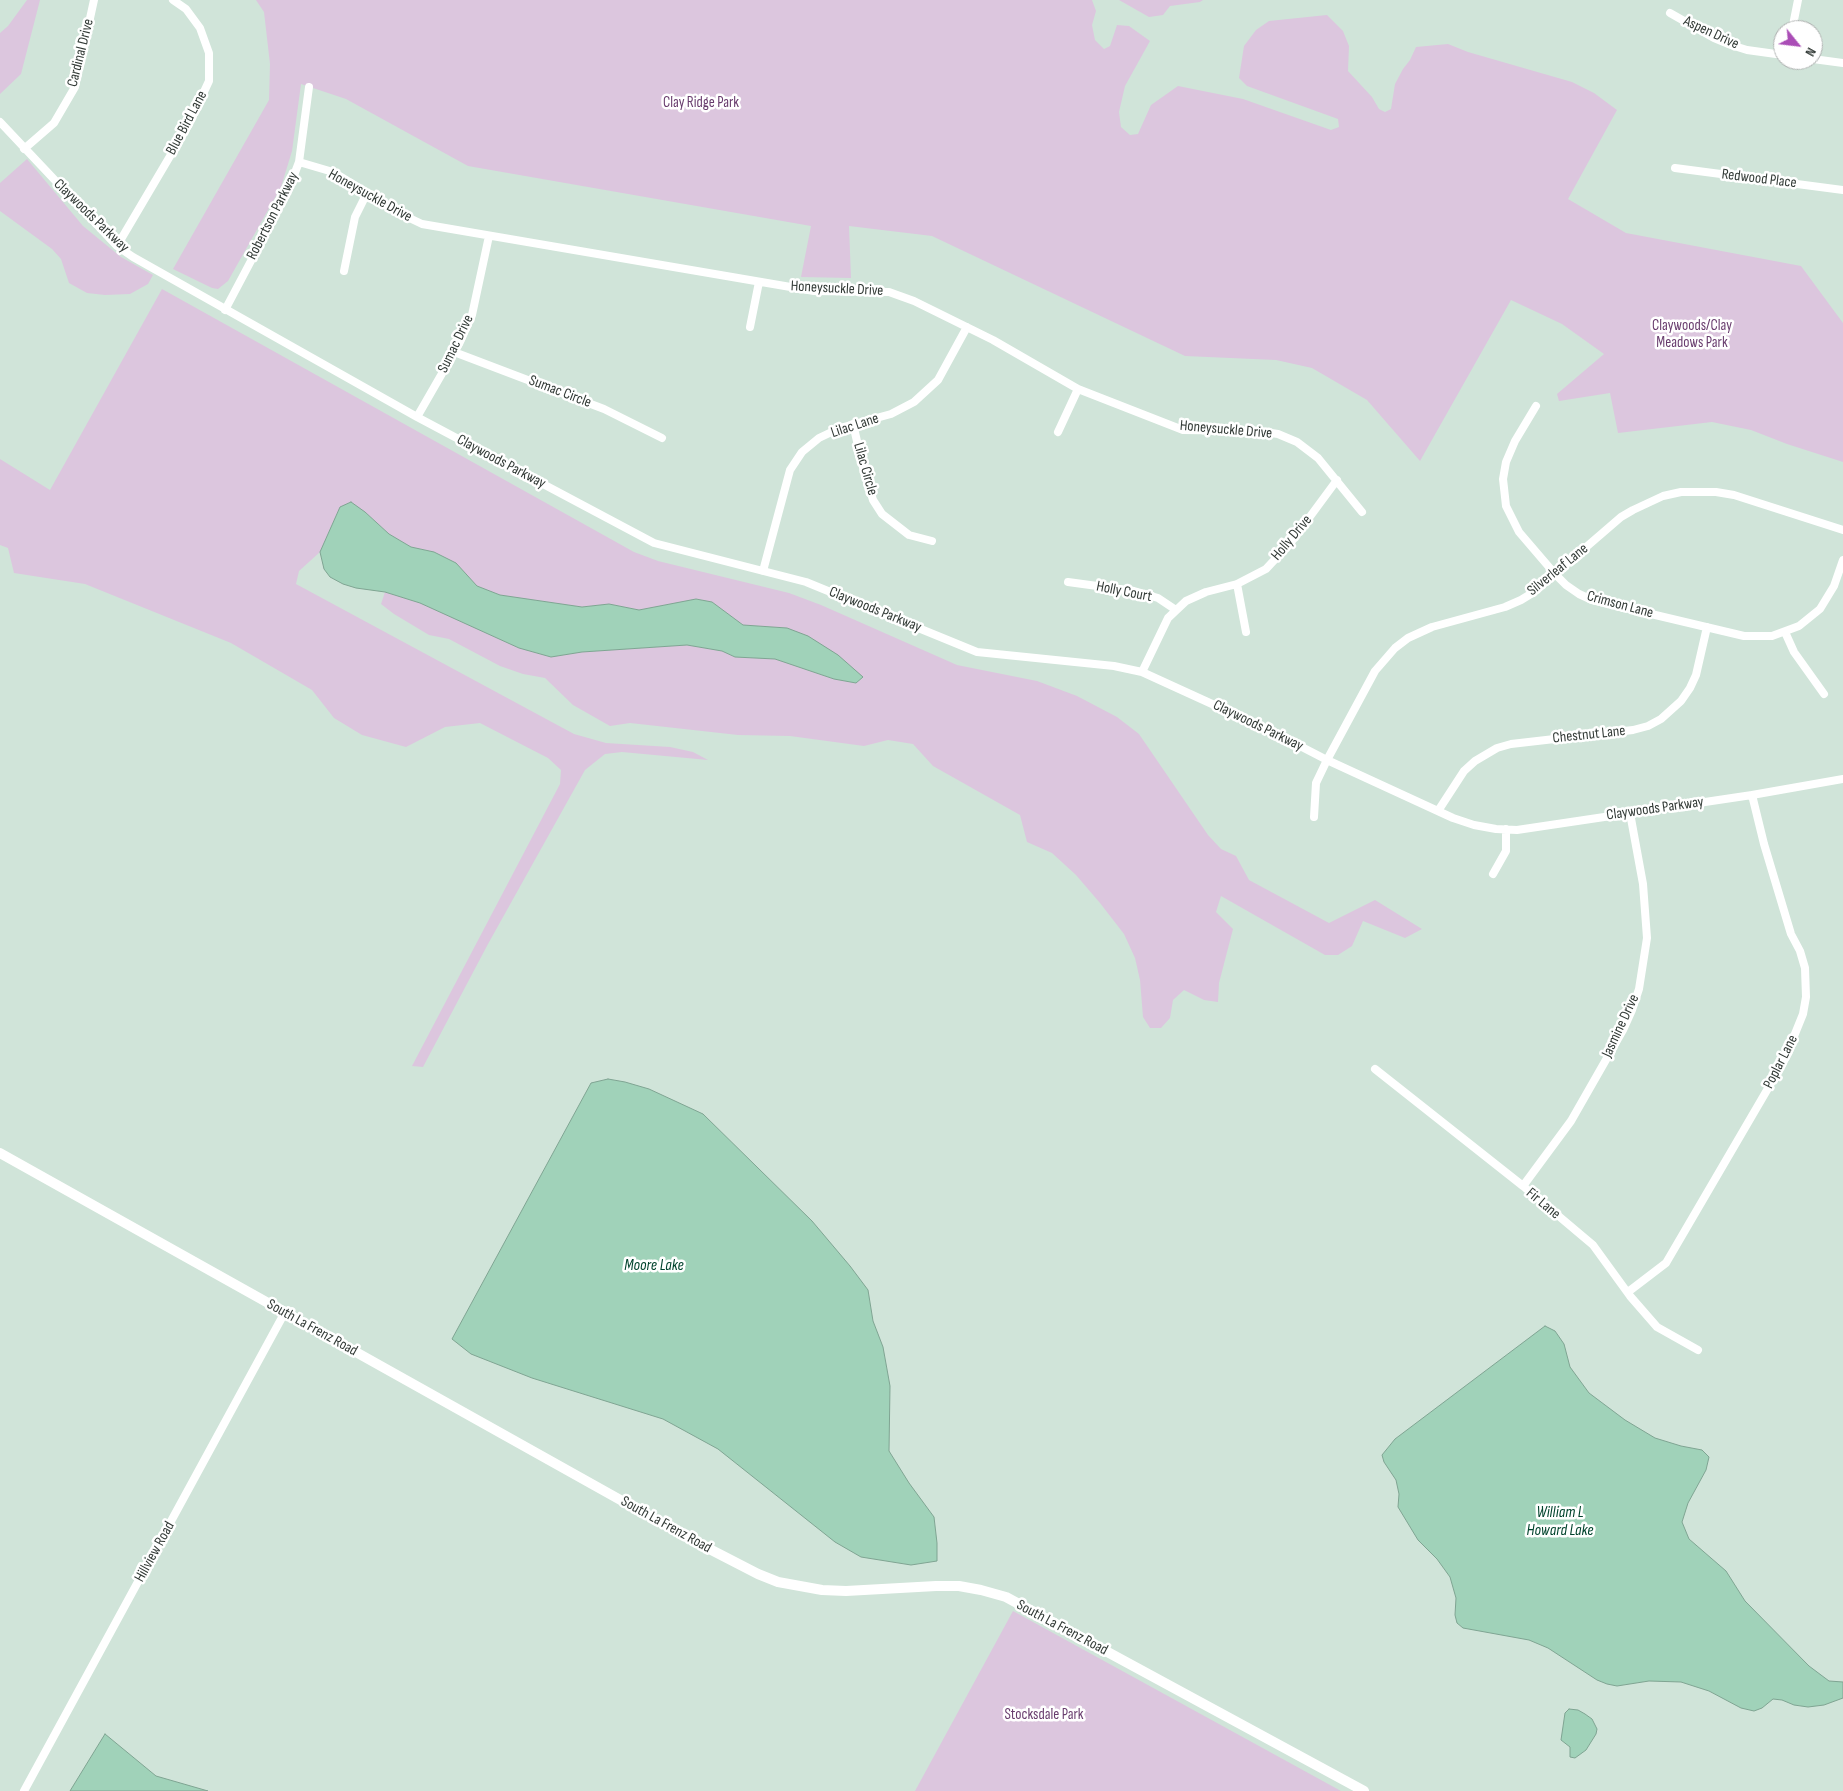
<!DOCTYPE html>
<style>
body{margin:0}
#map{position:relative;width:1843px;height:1791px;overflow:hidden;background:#d0e4d9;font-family:"Sofia Sans Condensed",sans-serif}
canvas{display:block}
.north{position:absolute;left:1773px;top:20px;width:50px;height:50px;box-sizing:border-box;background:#fff;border:1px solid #adb0af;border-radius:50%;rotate:119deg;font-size:14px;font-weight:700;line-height:20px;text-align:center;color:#323a36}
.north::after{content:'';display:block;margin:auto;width:18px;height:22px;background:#aa4db6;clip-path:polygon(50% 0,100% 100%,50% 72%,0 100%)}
</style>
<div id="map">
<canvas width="1843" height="1791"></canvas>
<div class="north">N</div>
</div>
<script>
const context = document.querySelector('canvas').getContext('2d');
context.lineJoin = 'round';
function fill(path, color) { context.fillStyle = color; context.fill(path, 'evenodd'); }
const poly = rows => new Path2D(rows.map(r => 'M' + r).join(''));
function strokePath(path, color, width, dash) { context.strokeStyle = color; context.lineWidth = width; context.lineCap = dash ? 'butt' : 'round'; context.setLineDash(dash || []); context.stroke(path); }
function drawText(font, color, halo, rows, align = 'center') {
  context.font = font + ' "Sofia Sans Condensed",sans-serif'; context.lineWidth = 5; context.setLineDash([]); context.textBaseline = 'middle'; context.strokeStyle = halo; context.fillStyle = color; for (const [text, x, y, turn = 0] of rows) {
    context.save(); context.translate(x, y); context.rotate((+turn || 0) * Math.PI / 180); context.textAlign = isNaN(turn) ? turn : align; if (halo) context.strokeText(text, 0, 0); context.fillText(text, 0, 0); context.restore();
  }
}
const green = poly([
 [27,0,40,0,21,74,0,94,0,33,8,26],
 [256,0,1092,0,1096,11,1092,25,1095,40,1104,49,1110,46,1117,25,1129,26,1150,41,1125,86,1119,112,1121,127,1130,135,1138,134,1151,105,1178,86,1243,99,1331,130,1339,127,1338,119,1247,86,1239,78,1244,46,1256,30,1269,21,1327,15,1343,31,1349,46,1348,71,1372,97,1379,109,1385,112,1391,109,1395,84,1403,69,1410,60,1416,47,1448,44,1468,52,1572,82,1594,93,1617,110,1568,199,1626,233,1801,266,1843,323,1843,462,1787,444,1751,430,1712,422,1618,433,1610,393,1559,401,1557,394,1604,354,1562,324,1511,300,1420,461,1367,400,1312,368,1276,360,1185,356,932,236,849,226,851,278,801,277,811,226,468,166,346,99,301,84,292,151,281,187,228,281,218,289,212,288,173,269,269,100,270,64,264,12],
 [1119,0,1203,0,1200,2,1170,6,1163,15,1149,17],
 [27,159,83,226,121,257,153,275,148,284,130,294,105,295,87,293,69,283,61,259,52,249,0,211,0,183],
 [162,289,634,552,658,561,789,593,821,605,957,665,1037,681,1077,696,1117,717,1139,734,1208,835,1221,849,1236,856,1249,880,1329,923,1375,900,1422,929,1405,938,1363,921,1352,946,1338,955,1325,955,1221,896,1216,912,1233,929,1219,983,1218,1002,1204,1000,1184,990,1173,1000,1170,1018,1161,1028,1150,1028,1143,1017,1140,980,1135,958,1124,934,1100,903,1076,875,1052,853,1027,842,1020,815,933,766,913,744,888,740,864,746,790,736,738,735,630,723,610,726,573,705,545,678,523,674,500,666,449,639,429,635,394,614,381,604,385,592,420,603,519,648,551,657,582,652,687,645,722,651,735,657,775,659,834,679,856,683,863,678,787,628,743,625,712,602,697,599,639,610,609,604,582,607,500,595,477,586,456,563,434,552,411,547,389,534,365,512,340,507,320,552,299,571,296,584,574,734,606,743,670,747,693,752,708,760,622,752,605,754,585,770,488,944,423,1067,412,1066,560,784,561,770,548,758,480,723,445,727,406,747,362,735,334,718,312,690,231,643,85,584,14,573,8,548,0,545,0,459,50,490],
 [1013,1611,1341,1791,915,1791]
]);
const water = poly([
 [351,502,365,512,389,534,411,547,434,552,456,563,477,586,500,595,582,607,609,604,639,610,696,599,712,602,743,625,787,628,808,636,838,655,863,677,856,683,834,679,775,659,735,657,722,651,687,645,582,652,551,657,519,648,420,603,385,592,356,588,343,584,330,577,324,569,320,552,340,507,351,502],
 [608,1079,625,1082,649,1089,703,1114,812,1221,850,1266,868,1290,873,1321,883,1347,890,1386,889,1451,909,1483,934,1517,937,1543,937,1561,911,1565,861,1557,835,1542,718,1449,663,1419,532,1378,471,1354,452,1339,591,1083,608,1079],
 [1545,1326,1555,1331,1564,1344,1570,1367,1589,1393,1625,1420,1655,1438,1681,1446,1702,1450,1709,1457,1706,1470,1688,1503,1682,1522,1689,1539,1726,1571,1745,1601,1809,1666,1829,1681,1843,1682,1843,1698,1824,1705,1808,1707,1794,1705,1782,1700,1773,1699,1762,1708,1754,1711,1741,1708,1709,1691,1681,1682,1649,1681,1617,1686,1607,1684,1597,1680,1548,1648,1529,1640,1463,1628,1457,1623,1455,1615,1456,1598,1450,1577,1437,1559,1418,1540,1398,1507,1399,1494,1396,1480,1384,1462,1382,1455,1395,1439,1545,1326],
 [1569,1709,1578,1710,1585,1714,1592,1719,1597,1729,1596,1734,1586,1750,1575,1758,1570,1757,1570,1747,1561,1740,1565,1713,1569,1709],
 [105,1734,156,1776,208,1791,70,1791,105,1734]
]);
const minor = poly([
 [1670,13,1714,38,1731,45,1747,50,1783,55],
 [1792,30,1798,0],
 [1813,59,1843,63],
 [0,122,117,246,133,257,417,417,654,543,806,582,977,652,1114,666,1142,672,1269,730,1327,760,1453,818,1474,825,1496,829,1517,830,1752,795,1843,779],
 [24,149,54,123,75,87,94,0],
 [299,162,333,172,401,214,422,224,814,291,889,292,914,301,993,340,1078,389,1183,430,1258,431,1278,434,1297,442,1318,458,1362,512],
 [1675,168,1843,190],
 [117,246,189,124,209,81,209,53,200,28,186,9,173,0],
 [344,271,355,217,367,193],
 [225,310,288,191,299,162,309,87],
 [750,327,759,282],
 [454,352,604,409,662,438],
 [1536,406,1515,441,1506,462,1503,479,1506,506,1519,532,1555,574,1566,585,1579,594,1592,600,1744,636,1772,636,1799,626,1820,609,1834,586,1843,560],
 [417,417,459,344,472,315,489,236],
 [853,424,863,467,873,500,882,514,909,535,932,541],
 [1058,432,1078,389],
 [763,571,790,470,802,452,819,438,840,428,891,414,914,402,938,380,967,327],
 [1068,582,1134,591,1158,598,1176,610],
 [1237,584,1246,632],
 [1785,632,1794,652,1824,694],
 [1142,672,1168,618,1186,601,1206,592,1237,584,1266,569,1292,541,1337,480],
 [1438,811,1464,771,1475,761,1497,748,1511,744,1633,730,1648,726,1661,719,1681,701,1690,688,1696,675,1707,627],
 [1314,817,1316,783,1327,760,1375,671,1395,648,1408,638,1432,627,1505,607,1521,600,1534,592,1621,517,1633,510,1663,496,1681,492,1716,492,1734,495,1843,530],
 [1493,874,1506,851,1506,829],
 [1375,1069,1523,1186,1593,1245,1630,1296,1657,1327,1698,1350],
 [1523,1186,1571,1121,1623,1030,1632,1010,1639,989,1647,938,1643,884,1630,813],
 [1628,1292,1666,1263,1784,1061,1803,1014,1806,997,1805,968,1800,951,1791,934,1764,844,1752,795],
 [24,1791,285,1312]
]);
const tertiary = poly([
 [0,1153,692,1540,758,1574,778,1582,822,1590,846,1591,936,1586,959,1586,981,1590,1006,1597,1364,1791]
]);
const streetNames = [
 ["Aspen Drive",1711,33,25],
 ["Cardinal Drive",81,53,-76],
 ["Blue Bird Lane",187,123,-62],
 ["Redwood Place",1759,179,7],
 ["Honeysuckle Drive",370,196,29],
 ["Claywoods Parkway",91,216,44],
 ["Robertson Parkway",273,216,-63],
 ["Honeysuckle Drive",837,289,3],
 ["Sumac Drive",456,344,-64],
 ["Sumac Circle",560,392,21],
 ["Lilac Lane",855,426,-18],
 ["Honeysuckle Drive",1226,430,5],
 ["Claywoods Parkway",501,462,28],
 ["Lilac Circle",865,469,74],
 ["Holly Drive",1292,538,-50],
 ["Silverleaf Lane",1558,570,-39],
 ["Holly Court",1124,592,11],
 ["Crimson Lane",1620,605,15],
 ["Claywoods Parkway",875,610,22],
 ["Claywoods Parkway",1258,726,26],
 ["Chestnut Lane",1589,735,-6],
 ["Claywoods Parkway",1655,809,-8],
 ["Jasmine Drive",1621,1026,-65],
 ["Poplar Lane",1781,1062,-63],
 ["Fir Lane",1543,1204,40],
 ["South La Frenz Road",312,1328,29],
 ["South La Frenz Road",666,1525,29],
 ["Hillview Road",155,1552,-61],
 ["South La Frenz Road",1062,1628,28]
];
const parkNames = [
 ["Clay Ridge Park",701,103],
 ["Claywoods/Clay",1692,326],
 ["Meadows Park",1692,343],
 ["Stocksdale Park",1044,1715]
];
const waterNames = [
 ["Moore Lake",654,1266],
 ["William L",1560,1513],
 ["Howard Lake",1560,1531]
];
fill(green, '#dcc6de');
fill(water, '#a0d2b9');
strokePath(water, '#7fa492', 1);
strokePath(minor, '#fff', 8);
strokePath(tertiary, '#fff', 10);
drawText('15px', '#323a36', '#fff', streetNames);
drawText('15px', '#693d6e', '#fff', parkNames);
drawText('italic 16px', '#00432c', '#fff', waterNames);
</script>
